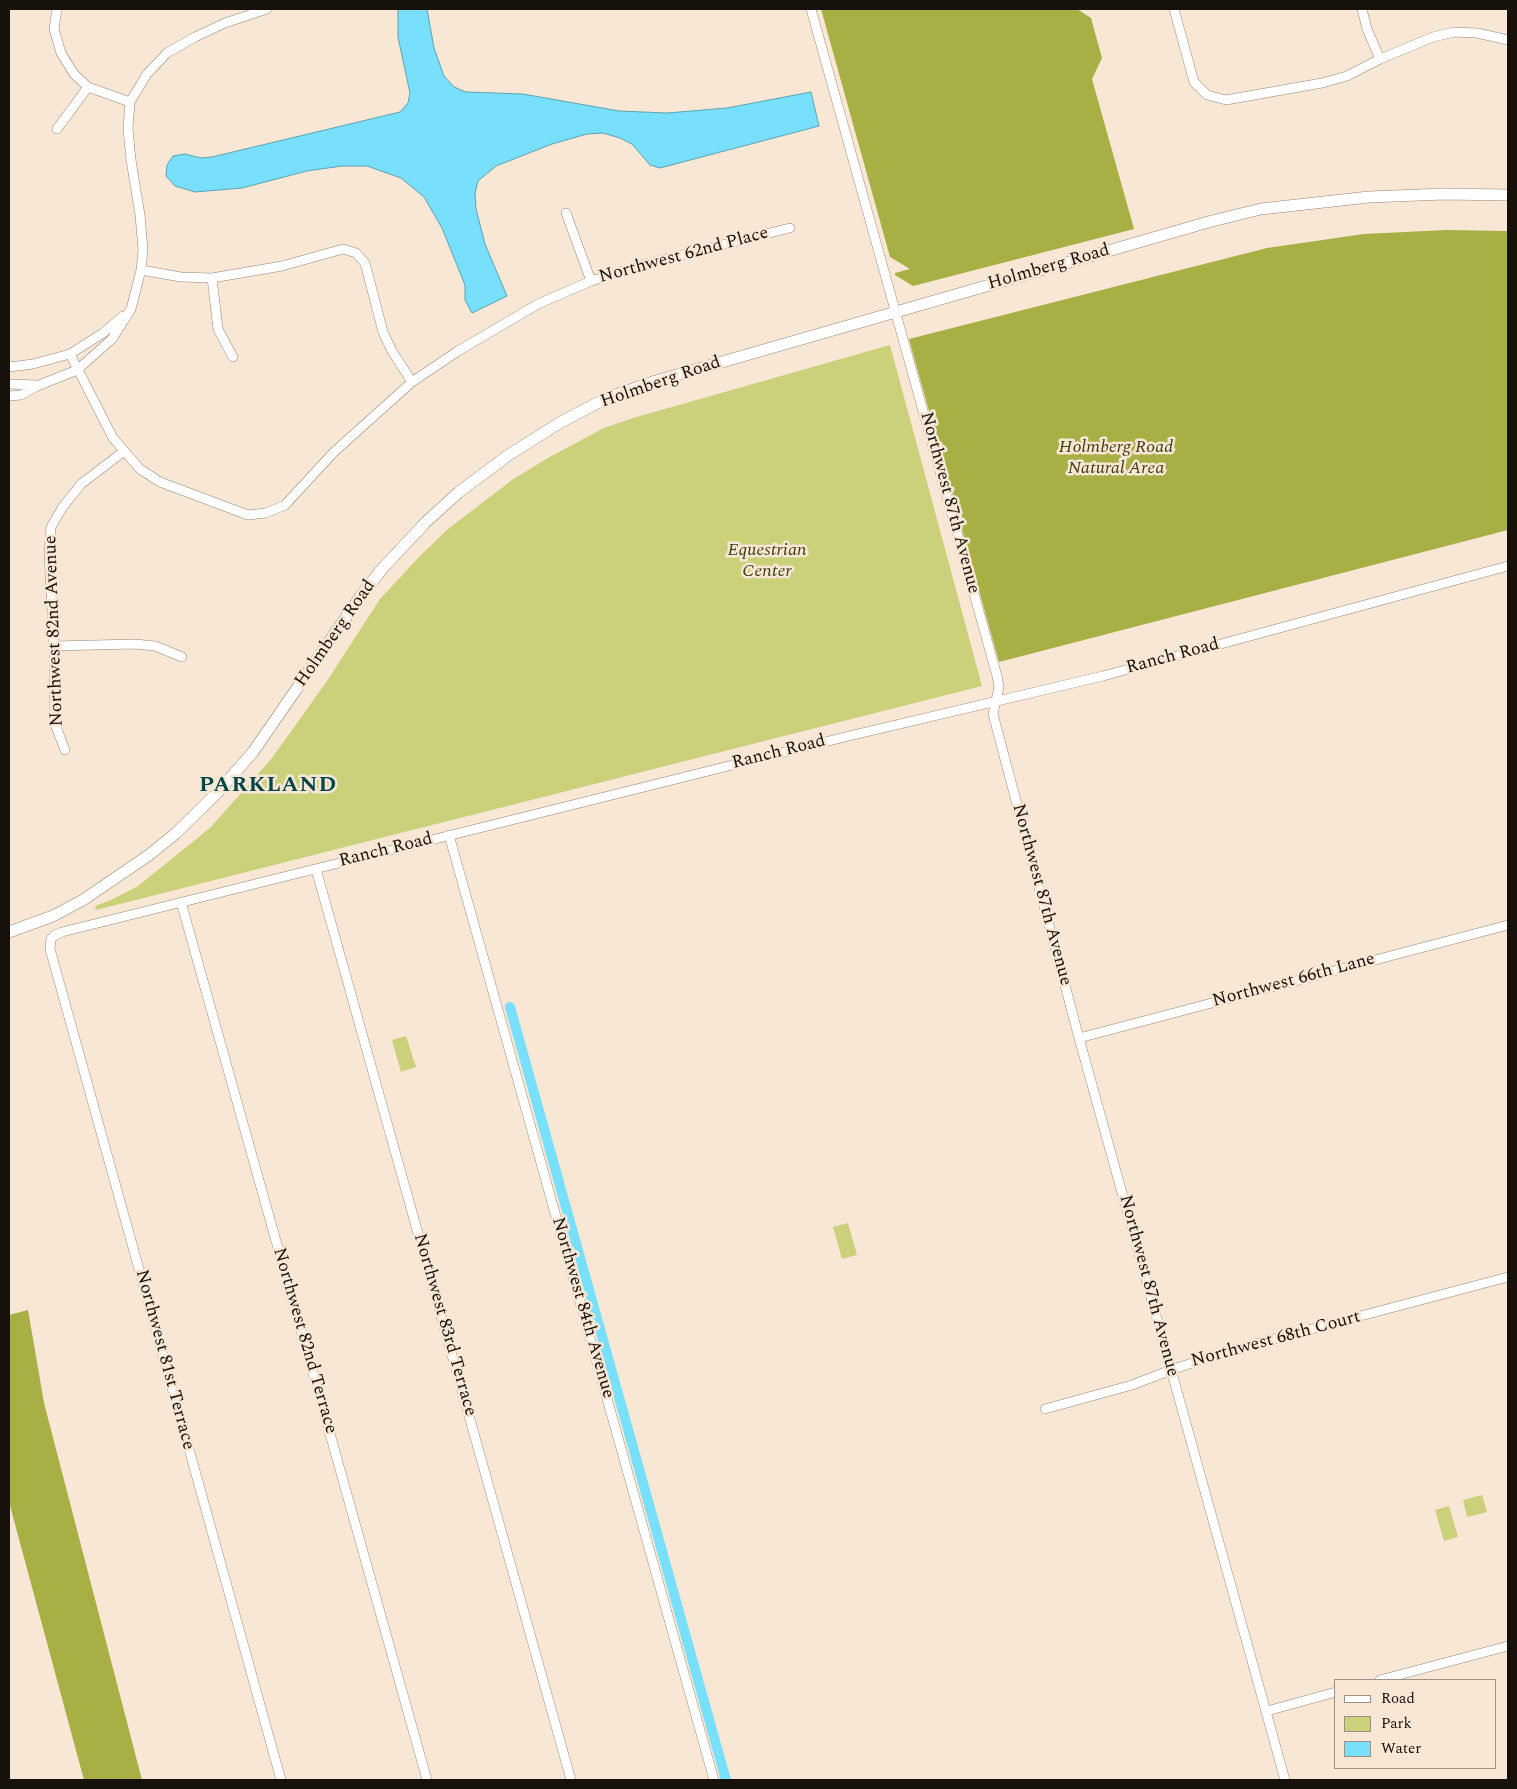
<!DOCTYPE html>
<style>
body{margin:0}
#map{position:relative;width:1517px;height:1789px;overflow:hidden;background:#f8e7d4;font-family:Spectral,serif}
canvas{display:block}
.frame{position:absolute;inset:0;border:10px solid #16110a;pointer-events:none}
.legend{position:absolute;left:1334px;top:1679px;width:162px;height:90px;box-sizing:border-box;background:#f8e7d4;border:1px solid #9e9183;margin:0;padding:6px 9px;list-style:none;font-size:15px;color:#16110a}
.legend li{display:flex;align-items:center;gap:10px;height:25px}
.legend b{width:25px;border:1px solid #9e9183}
</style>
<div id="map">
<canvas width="1517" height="1789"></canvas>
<div class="frame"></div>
<ul class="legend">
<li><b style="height:6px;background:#fff"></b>Road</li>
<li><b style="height:14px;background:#cad17a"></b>Park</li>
<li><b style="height:14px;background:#78e0fc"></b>Water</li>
</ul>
</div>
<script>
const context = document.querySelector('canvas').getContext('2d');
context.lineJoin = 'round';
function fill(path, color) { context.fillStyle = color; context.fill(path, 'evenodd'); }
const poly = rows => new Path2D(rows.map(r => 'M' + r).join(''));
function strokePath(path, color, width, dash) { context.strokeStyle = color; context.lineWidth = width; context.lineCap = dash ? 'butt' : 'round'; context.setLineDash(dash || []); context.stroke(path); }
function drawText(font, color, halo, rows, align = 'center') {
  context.font = font + ' Spectral,serif'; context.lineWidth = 5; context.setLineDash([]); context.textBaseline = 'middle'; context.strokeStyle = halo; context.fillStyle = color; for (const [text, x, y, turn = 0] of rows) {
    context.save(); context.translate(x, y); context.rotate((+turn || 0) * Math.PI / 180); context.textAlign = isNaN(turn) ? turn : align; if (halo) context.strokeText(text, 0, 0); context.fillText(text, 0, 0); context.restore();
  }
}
const green = poly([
 [890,345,982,686,96,910,95,906,113,899,138,886,210,828,272,758,327,681,380,599,419,557,448,529,512,480,546,459,604,428,633,418],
 [406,1036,416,1067,401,1072,392,1040],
 [848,1223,857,1255,842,1259,833,1227],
 [1482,1495,1487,1512,1467,1517,1463,1500],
 [1449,1506,1458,1537,1444,1541,1435,1510]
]);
const forest = poly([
 [821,9,1077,9,1091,18,1102,58,1092,79,1134,229,913,286,895,275,895,273,910,269,890,257],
 [1446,230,1508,231,1508,530,999,662,909,339,1267,248,1364,234],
 [28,1310,44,1403,142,1780,84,1780,9,1502,9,1315]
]);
const water = poly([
 [398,9,427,9,434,48,444,76,454,87,466,92,523,94,619,111,667,113,727,108,811,92,819,126,660,168,650,165,632,144,620,138,603,133,587,134,552,144,496,166,478,181,475,193,476,209,485,244,507,296,472,313,465,300,465,285,442,228,424,197,401,178,367,166,342,166,307,171,242,188,195,192,175,186,166,176,167,165,173,156,185,154,201,158,212,157,400,112,408,103,410,93,398,37,398,9]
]);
const canal = poly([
 [510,1007,726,1780]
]);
const minor = poly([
 [811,9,997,676,999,687,993,714,1079,1038,1285,1780],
 [1174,9,1194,82,1207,95,1226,100,1322,83,1347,76,1380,59,1433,37,1454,32,1477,33,1508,40],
 [1362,9,1367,29,1380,59],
 [130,102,147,74,167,53,195,37,225,23,267,9],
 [57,129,88,87],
 [566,213,591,281],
 [141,270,181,277,212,278,282,266,343,249,356,253,365,263,383,332,392,351,412,382],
 [212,278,218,329,233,357],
 [70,354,113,438,140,469,160,482,248,515,266,513,285,505,334,452,412,382,458,351,538,304,591,281,645,264,790,228],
 [9,367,33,364,70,354,103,333,123,316],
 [9,384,36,385],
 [9,396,21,395,37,386,77,370,112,339,131,309,141,270,143,250,140,215,131,160,128,129,130,102,88,87,74,74,61,53,54,29,57,9],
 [54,646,135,644,155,646,182,657],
 [65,750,55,724,54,646,49,554,51,527,62,508,81,484,123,452],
 [449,835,714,1780],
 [316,869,571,1780],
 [181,902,427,1780],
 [1079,1038,1508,925],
 [1045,1409,1132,1385,1171,1370,1228,1351,1508,1277],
 [1380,1680,1508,1646],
 [1267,1711,1336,1692],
 [281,1780,50,949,51,939,55,935,62,932,849,736,1103,676,1508,566]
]);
const tertiary = poly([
 [9,932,53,916,83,900,149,855,175,834,217,793,253,752,360,597,382,569,426,522,459,492,510,454,561,422,607,398,656,381,1212,221,1261,209,1369,197,1444,194,1508,195]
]);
const streetNames = [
 ["Northwest 62nd Place",684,256,-15],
 ["Holmberg Road",1049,268,-16],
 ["Holmberg Road",661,383,-19],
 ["Northwest 87th Avenue",949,503,75],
 ["Northwest 82nd Avenue",55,631,-92],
 ["Holmberg Road",336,634,-55],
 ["Ranch Road",1173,657,-15],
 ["Ranch Road",779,753,-14],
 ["Ranch Road",386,851,-14],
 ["Northwest 87th Avenue",1041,895,75],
 ["Northwest 66th Lane",1294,981,-15],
 ["Northwest 87th Avenue",1148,1286,75],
 ["Northwest 84th Avenue",582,1308,74],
 ["Northwest 83rd Terrace",444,1325,74],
 ["Northwest 68th Court",1276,1340,-15],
 ["Northwest 82nd Terrace",304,1341,74],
 ["Northwest 81st Terrace",164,1360,75]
];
const parkNames = [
 ["Holmberg Road",1116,448],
 ["Natural Area",1116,469],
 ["Equestrian",767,551],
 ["Center",767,572]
];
const districtNames = [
 ["PARKLAND",268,787]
];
fill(green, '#cad17a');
fill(forest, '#a8af44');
fill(water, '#78e0fc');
strokePath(water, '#5ba2b3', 1);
strokePath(canal, '#78e0fc', 10);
strokePath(minor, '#968675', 10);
strokePath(tertiary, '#968675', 12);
strokePath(minor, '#fff', 9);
strokePath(tertiary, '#fff', 11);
drawText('18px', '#16110a', '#f8e7d4', streetNames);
drawText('italic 18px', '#3b3e11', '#f8e7d4', parkNames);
context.letterSpacing = '1px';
drawText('bold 22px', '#014549', '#f8e7d4', districtNames);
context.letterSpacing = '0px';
</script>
